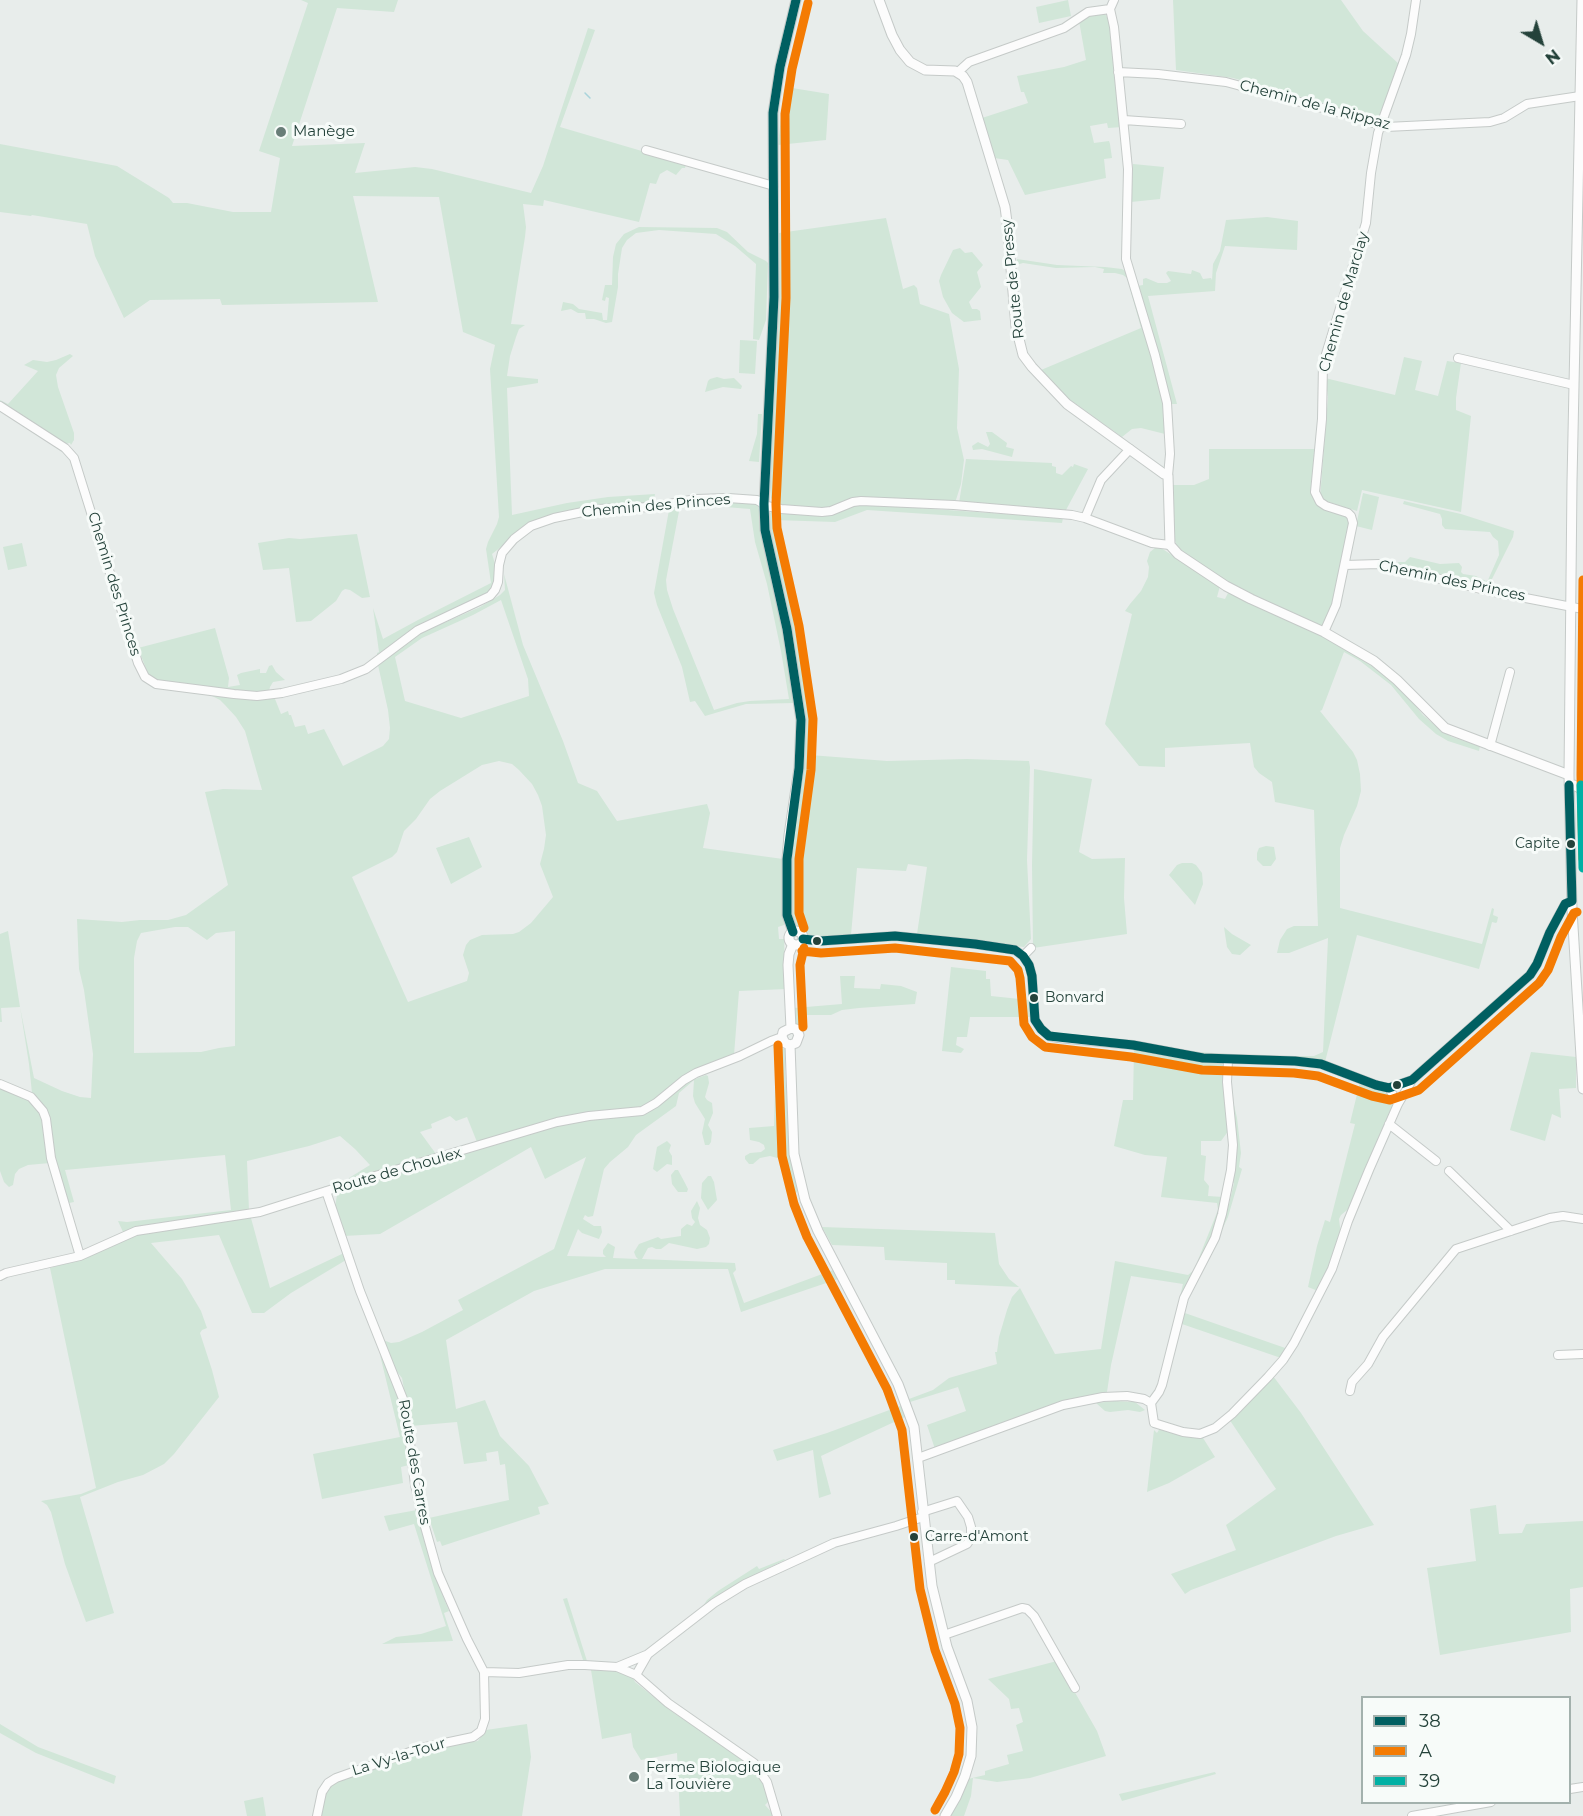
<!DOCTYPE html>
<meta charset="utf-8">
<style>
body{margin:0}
#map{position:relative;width:1583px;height:1816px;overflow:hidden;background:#e8edeb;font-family:Montserrat,sans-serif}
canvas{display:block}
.legend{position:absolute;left:1361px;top:1696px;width:210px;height:108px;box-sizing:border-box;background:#f7fbf9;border:2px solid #a3b1ad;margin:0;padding:8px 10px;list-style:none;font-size:18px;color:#24423a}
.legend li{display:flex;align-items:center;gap:12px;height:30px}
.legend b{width:30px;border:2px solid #a3b1ad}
.north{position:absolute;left:1511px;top:12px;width:60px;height:60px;-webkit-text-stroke:4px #f7fbf9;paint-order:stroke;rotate:142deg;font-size:16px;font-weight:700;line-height:24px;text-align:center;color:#24423a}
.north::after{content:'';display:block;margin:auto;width:21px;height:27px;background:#24423a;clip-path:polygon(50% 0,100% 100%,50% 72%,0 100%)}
</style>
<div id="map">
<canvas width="1583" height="1816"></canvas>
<ul class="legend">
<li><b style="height:8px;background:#005f61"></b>38</li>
<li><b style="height:8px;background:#f47b03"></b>A</li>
<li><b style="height:8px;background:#00b0a4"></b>39</li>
</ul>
<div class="north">N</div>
</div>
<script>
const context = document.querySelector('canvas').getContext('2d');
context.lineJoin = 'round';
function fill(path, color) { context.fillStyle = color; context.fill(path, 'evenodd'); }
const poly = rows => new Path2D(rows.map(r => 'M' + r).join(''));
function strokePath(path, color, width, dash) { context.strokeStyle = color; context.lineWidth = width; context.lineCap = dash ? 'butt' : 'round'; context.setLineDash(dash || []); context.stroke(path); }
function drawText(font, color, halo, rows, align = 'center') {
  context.font = font + ' Montserrat,sans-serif'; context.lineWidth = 6; context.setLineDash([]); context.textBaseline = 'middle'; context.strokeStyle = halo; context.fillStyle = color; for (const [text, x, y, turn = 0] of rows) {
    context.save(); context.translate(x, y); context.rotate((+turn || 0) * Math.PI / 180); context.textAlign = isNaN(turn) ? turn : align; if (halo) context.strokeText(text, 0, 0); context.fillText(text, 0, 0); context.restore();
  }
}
const green = poly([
 [301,0,398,0,394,12,337,8,292,146,365,143,355,173,415,167,432,169,531,193,543,166,588,28,595,30,560,127,686,164,685,168,682,168,676,175,667,170,660,174,656,184,650,183,639,222,544,200,543,206,523,204,526,227,525,237,511,324,525,325,519,329,516,337,510,356,507,376,538,379,538,383,507,388,512,515,567,503,608,497,655,494,653,504,595,507,515,536,492,554,497,570,496,580,491,593,428,620,409,632,409,634,377,658,377,653,379,652,373,608,383,639,418,620,491,583,486,549,488,542,497,524,499,517,490,369,495,345,463,332,439,197,353,196,378,302,222,305,220,299,150,300,124,318,95,256,87,224,32,215,31,216,0,212,0,144,117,166,169,198,173,203,187,203,233,212,271,212,280,158,259,151,308,3],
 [1068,0,1071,16,1039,23,1036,7],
 [1173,0,1341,0,1363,31,1399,64,1380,119,1233,78,1176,70],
 [1101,13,1105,14,1109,20,1122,127,1108,128,1107,123,1090,126,1094,143,1109,141,1110,144,1112,158,1104,159,1106,178,1025,195,1008,160,994,158,982,118,1028,103,1024,92,1021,92,1017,76,1064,67,1086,60,1079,21,1087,17],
 [786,87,829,94,826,140,778,145,784,90],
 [1133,164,1164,167,1160,199,1131,202],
 [1267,217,1298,221,1297,250,1225,246,1216,273,1215,291,1148,296,1177,404,1170,404,1137,286,1143,285,1143,279,1146,278,1158,283,1167,283,1171,281,1166,273,1168,271,1191,274,1192,270,1200,273,1203,279,1211,278,1212,280,1213,264,1220,251,1226,220],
 [886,218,903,289,914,285,917,288,920,304,949,314,959,369,957,428,964,460,961,484,955,503,853,499,823,509,777,505,771,498,769,478,775,335,778,309,779,233],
 [639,227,717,228,727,232,748,252,766,261,768,263,766,320,759,340,753,339,756,264,735,246,716,234,659,230,636,233,627,240,622,248,618,274,618,287,612,322,606,323,594,319,586,319,585,313,578,313,571,309,561,311,563,302,573,304,579,309,602,313,603,320,607,320,609,298,606,297,605,301,602,300,605,285,612,285,613,257,616,244,624,234],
 [960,248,965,253,972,252,983,265,977,272,981,287,969,302,972,309,977,309,980,311,981,320,964,322,952,313,943,297,939,281,941,275,953,250],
 [1017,259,1057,265,1105,267,1122,269,1125,271,1128,276,1151,350,1164,400,1167,420,1168,456,1168,462,1164,469,1167,459,1165,434,1141,428,1132,429,1122,437,1062,394,1041,370,1141,328,1127,278,1123,275,1115,273,1103,273,1104,269,1095,267,1056,268,1023,263,1016,265],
 [740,340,757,341,755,374,739,373],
 [70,354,73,356,59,368,56,375,58,387,74,433,74,440,71,445,70,443,65,444,0,402,0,400,8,404,38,371,24,365,33,360,47,362,56,360],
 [1404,357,1422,361,1415,390,1438,396,1447,361,1461,363,1456,398,1456,410,1471,416,1461,512,1362,490,1357,511,1322,500,1320,498,1328,397,1325,378,1395,395],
 [717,377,724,379,734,378,742,386,741,389,723,387,705,392,708,381,710,379],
 [758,414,762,414,759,462,749,461,757,434],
 [986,432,992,432,1007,443,1006,447,1014,449,1012,457,982,449,973,450,972,446,978,442,988,447,990,444],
 [1209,449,1314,449,1313,492,1315,501,1317,504,1344,514,1350,519,1332,609,1325,624,1321,626,1263,602,1189,559,1178,549,1174,538,1173,485,1194,485,1209,479],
 [966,459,1052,463,1052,466,1056,467,1056,473,1062,475,1071,466,1073,467,1074,464,1088,469,1066,510,959,503],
 [1363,493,1379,497,1372,530,1356,526],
 [702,501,754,502,758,506,776,590,795,703,746,704,705,716,695,701,690,702,682,667,657,605,654,593,669,510,680,506,666,580,667,590,673,609,714,710,737,703,750,701,789,699,781,651,767,584,755,542,750,509,701,505],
 [1404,501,1461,514,1514,531,1513,537,1488,587,1399,565,1398,562,1405,562,1410,557,1440,564,1459,563,1462,567,1461,572,1463,574,1476,576,1486,581,1488,580,1499,555,1498,541,1493,537,1490,532,1445,529,1442,525,1442,519,1440,514,1403,504],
 [861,504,1063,518,1062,523,867,510,835,522,775,520,809,707,810,755,887,761,967,759,1029,761,1030,767,1027,860,1031,939,1024,947,917,934,927,867,908,864,906,871,857,868,851,935,811,937,806,935,794,923,791,914,790,872,794,821,804,758,805,722,785,597,773,547,768,515,772,511,821,515],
 [357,534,370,597,362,598,350,590,345,589,342,591,336,601,311,621,296,622,289,568,263,570,258,543,289,538,300,539],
 [22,543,27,566,8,570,3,547],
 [1155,548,1161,548,1220,586,1217,597,1225,599,1229,591,1264,610,1311,629,1377,666,1401,688,1423,715,1437,727,1452,737,1480,746,1479,751,1448,741,1436,734,1419,719,1391,685,1360,661,1344,652,1322,710,1320,711,1353,752,1357,760,1360,774,1361,791,1357,806,1344,835,1340,848,1340,908,1482,944,1492,908,1494,909,1493,915,1498,917,1497,922,1496,923,1492,922,1491,926,1479,969,1357,935,1325,1062,1291,1057,1257,1058,1199,1054,1170,1049,1171,1046,1174,1049,1199,1052,1258,1056,1314,1056,1323,1052,1328,938,1289,953,1277,953,1280,940,1287,929,1294,926,1318,926,1314,810,1275,802,1272,782,1259,773,1254,767,1250,743,1165,748,1165,767,1139,766,1105,724,1132,614,1125,611,1130,604,1141,591,1148,577,1149,567,1147,561,1150,552],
 [504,574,523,645,563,741,578,783,597,791,617,821,707,804,710,813,703,848,783,859,784,925,778,927,779,939,784,939,786,989,739,991,734,1055,702,1067,686,1075,665,1092,644,1106,477,1142,467,1117,456,1121,450,1116,431,1124,432,1128,420,1132,436,1154,349,1181,349,1178,370,1165,355,1149,340,1136,309,1146,247,1161,249,1211,246,1212,136,1227,123,1232,118,1221,127,1222,231,1210,225,1155,65,1170,74,1202,69,1203,55,1158,49,1119,44,1105,32,1093,29,1064,20,1007,1,1008,2,1022,0,1022,0,934,8,931,20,1007,34,1078,62,1091,80,1097,91,1098,93,1054,84,990,79,969,77,919,122,922,140,920,168,920,186,915,228,885,205,792,223,789,262,790,245,731,236,717,225,705,220,700,210,695,245,698,272,698,275,699,281,714,288,711,289,715,291,715,295,727,305,725,308,734,324,729,343,766,383,746,389,739,390,728,388,710,378,665,421,633,480,607,500,595,505,590],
 [501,600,528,679,529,696,461,718,405,701,395,657,422,638,473,615],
 [499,761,512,764,519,770,532,784,538,795,542,806,546,835,544,849,540,864,553,897,531,923,519,932,513,934,482,935,470,940,466,945,463,955,469,973,467,981,408,1002,352,877,392,857,397,852,404,831,416,819,430,799,440,791,482,765],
 [175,927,188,927,207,940,216,933,235,931,235,1046,219,1048,201,1052,134,1053,134,958,137,941,141,933],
 [215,628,229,678,228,687,240,685,237,675,241,673,260,669,260,673,266,673,269,666,272,665,276,672,285,680,273,682,270,687,269,691,243,693,160,681,149,676,138,648],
 [1034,769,1092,779,1079,852,1092,859,1125,858,1124,898,1127,934,1033,948,1032,865],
 [469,837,482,867,451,884,436,848],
 [1266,846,1274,847,1276,859,1271,866,1263,866,1257,860,1257,853,1259,848],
 [1182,863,1192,863,1196,865,1202,873,1203,884,1195,905,1169,875,1177,865],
 [1224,927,1232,934,1251,945,1240,955,1232,954,1227,947],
 [951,967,986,971,986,979,990,979,991,996,1029,1000,1031,1017,970,1017,967,1037,957,1037,956,1045,964,1049,961,1053,942,1051],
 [840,976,855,976,854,988,880,989,881,984,901,986,917,992,915,1004,859,1008,842,1010,831,1015,799,1015,799,1024,796,1025,794,1008,842,1004],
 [773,1046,785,1049,785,1071,789,1132,792,1160,798,1190,790,1203,785,1185,787,1176,785,1160,770,1156,760,1158,753,1164,749,1164,745,1159,745,1156,750,1153,761,1152,765,1149,764,1145,759,1142,750,1140,749,1128,774,1126,776,1056],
 [1134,1048,1183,1058,1217,1062,1222,1064,1225,1069,1229,1130,1221,1141,1201,1141,1201,1155,1206,1156,1204,1180,1209,1186,1208,1196,1223,1197,1221,1207,1212,1237,1209,1239,1202,1254,1172,1339,1170,1338,1183,1284,1131,1276,1111,1365,1107,1392,1077,1398,935,1449,927,1425,966,1411,958,1387,910,1402,909,1399,933,1390,949,1378,997,1364,995,1352,997,1352,999,1337,1007,1310,1012,1297,1020,1288,1055,1354,1101,1349,1115,1261,1188,1275,1194,1270,1218,1210,1217,1203,1161,1197,1167,1157,1145,1155,1114,1146,1123,1100,1133,1100],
 [1531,1052,1576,1057,1576,1088,1559,1089,1561,1118,1552,1114,1545,1141,1510,1130],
 [706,1075,708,1076,709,1083,705,1097,707,1100,712,1103,713,1113,708,1125,712,1132,711,1142,709,1145,705,1145,702,1133,705,1119,695,1103,693,1096,694,1080,679,1093,676,1106,636,1135,628,1147,610,1162,604,1169,593,1216,588,1217,585,1215,583,1219,594,1226,601,1226,602,1232,599,1239,582,1233,578,1229,567,1256,606,1257,603,1254,603,1250,608,1243,615,1247,613,1258,638,1259,636,1257,634,1252,639,1244,658,1237,661,1239,681,1236,681,1229,687,1224,692,1226,695,1222,692,1218,691,1211,697,1201,700,1208,698,1218,700,1225,707,1230,710,1238,709,1244,706,1247,697,1249,669,1243,661,1249,656,1249,652,1247,648,1248,642,1259,735,1263,736,1270,733,1273,744,1303,833,1270,838,1279,741,1312,728,1269,605,1269,534,1291,446,1340,456,1409,485,1400,500,1436,529,1466,549,1504,538,1507,540,1514,442,1546,440,1541,437,1542,429,1518,509,1500,505,1464,500,1465,498,1451,486,1453,487,1461,464,1464,457,1422,411,1426,402,1378,394,1368,383,1340,391,1343,399,1342,422,1332,463,1310,458,1300,554,1249,586,1157,545,1179,531,1147,380,1234,344,1236,335,1207,337,1195,346,1188,568,1123,637,1114,687,1082],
 [1360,1082,1382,1090,1388,1095,1393,1103,1394,1108,1352,1206,1341,1215,1339,1219,1341,1235,1331,1266,1318,1291,1308,1287,1317,1246,1325,1220,1330,1222,1355,1124,1350,1123],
 [0,1086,30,1100,42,1115,50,1163,28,1165,19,1169,15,1174,13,1185,9,1187,4,1182,0,1171],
 [1231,1105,1234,1105,1237,1118,1241,1153,1239,1167,1242,1169,1228,1217,1221,1232,1226,1204,1229,1204,1234,1183,1232,1182],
 [667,1141,671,1145,669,1151,672,1156,672,1165,667,1164,657,1172,653,1169,657,1147],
 [675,1170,678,1170,685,1183,688,1189,687,1192,678,1192,672,1184,671,1175],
 [708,1176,711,1176,714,1182,717,1200,708,1210,701,1198,702,1183],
 [248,1218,251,1218,270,1288,344,1253,346,1260,291,1293,264,1313,252,1313,219,1235,151,1243,182,1279,201,1311,207,1328,202,1330,200,1333,212,1370,219,1397,174,1454,164,1464,143,1475,118,1482,80,1497,114,1613,86,1622,65,1564,51,1512,47,1505,41,1501,81,1494,96,1488,50,1268,90,1256,117,1242,136,1235],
 [822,1227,995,1233,999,1264,1009,1279,1019,1287,955,1284,955,1280,947,1280,947,1263,885,1260,884,1247,832,1245],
 [1182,1312,1288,1349,1281,1358,1179,1323],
 [380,1355,397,1388,403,1413,409,1465,401,1467,403,1483,322,1499,313,1454,400,1437],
 [1273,1376,1301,1413,1374,1525,1336,1536,1191,1590,1185,1594,1171,1574,1236,1550,1226,1525,1276,1489,1229,1419],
 [1115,1401,1135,1402,1145,1410,1140,1412,1128,1410,1110,1412,1105,1411,1096,1403],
 [903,1405,907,1416,821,1456,831,1494,819,1498,813,1450,777,1461,773,1450,827,1433],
 [1160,1428,1182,1436,1203,1438,1215,1457,1169,1483,1147,1492,1154,1430,1157,1433],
 [1496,1505,1499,1534,1522,1533,1526,1524,1583,1521,1583,1587,1570,1589,1571,1632,1440,1655,1427,1568,1476,1561,1470,1509],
 [417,1510,441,1591,449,1611,444,1613,453,1641,382,1644,396,1637,421,1634,446,1626,414,1524,389,1531,384,1516],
 [784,1559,785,1560,764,1570,713,1602,711,1600,703,1606,707,1600,718,1591,757,1566,759,1569],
 [567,1598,587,1661,584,1663,563,1599],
 [1057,1661,1097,1731,1106,1756,1030,1778,997,1782,973,1778,971,1796,964,1816,948,1816,968,1779,985,1775,985,1771,1009,1764,1007,1755,1023,1751,1016,1725,1023,1722,1019,1708,1011,1709,1009,1699,988,1679],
 [591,1670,615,1671,632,1676,635,1682,674,1713,745,1760,758,1773,770,1800,765,1805,775,1816,680,1816,677,1753,641,1760,633,1747,631,1733,602,1739],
 [0,1724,38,1747,116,1776,114,1784,36,1753,0,1733],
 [527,1724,531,1757,522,1816,319,1816,325,1793,333,1782,437,1746,478,1741,486,1730],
 [1215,1772,1216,1774,1122,1801,1119,1794],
 [263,1797,266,1816,247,1816,244,1801]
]);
const stream = poly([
 [585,93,590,98]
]);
const minor = poly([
 [1114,0,1110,9,1114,27,1128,169,1126,259,1155,355,1167,403,1170,454,1168,476],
 [958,72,969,62,1064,28,1088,12,1110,9],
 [1118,72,1158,74,1226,82,1348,115,1386,127,1490,122,1504,118,1527,104,1580,96],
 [1124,120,1181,124],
 [646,150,774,186],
 [1458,358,1574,385],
 [0,406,65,448,74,458,138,663,145,677,156,684,234,694,257,696,282,693,341,679,366,669,418,630,490,596,495,590,498,582,499,565,502,553,514,539,531,526,554,518,597,509,653,507,696,499,728,498,757,500,767,506,781,509,822,512,831,511,853,502,861,501,954,505,1072,515,1085,518,1152,543,1170,545],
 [1085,518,1101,480,1130,449],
 [1345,565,1379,564,1489,591,1583,609],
 [1324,632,1336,605,1353,523,1351,516,1348,513,1326,506,1320,502,1315,492,1322,419,1323,364,1366,223,1371,173,1378,133,1406,55,1411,34,1416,0],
 [1490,746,1510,672],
 [803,939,820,941,895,936,975,944,1015,950,1023,956,1029,965,1032,976,1035,1020,1041,1029,1049,1036,1058,1038,1133,1045,1203,1058,1295,1061,1321,1064,1376,1085,1389,1088,1412,1080,1530,975,1537,964,1550,932,1565,904,1572,901],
 [1023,956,1031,948],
 [0,1084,31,1097,43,1111,46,1119,51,1158,80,1256],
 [1389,1088,1398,1104],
 [1389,1124,1436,1161],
 [1449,1171,1511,1231],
 [0,1276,6,1273,80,1256,136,1231,260,1212,355,1182,557,1122,589,1116,642,1111,656,1103,684,1080,696,1073,740,1056,771,1041,782,1037],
 [1558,1355,1583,1354],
 [1350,1391,1352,1382,1368,1364,1383,1337,1456,1249,1550,1218,1563,1216,1583,1219],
 [1151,1403,1159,1392,1162,1385,1184,1298,1215,1238,1222,1214,1231,1170,1233,1145,1227,1082,1228,1060],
 [918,1458,1063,1405,1103,1397,1127,1396,1144,1399,1151,1403,1154,1423,1183,1432,1200,1434,1215,1428,1232,1414,1268,1377,1283,1360,1294,1343,1332,1269,1348,1221,1369,1170,1398,1104,1412,1080],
 [922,1512,957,1501,968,1517,971,1527,971,1538,967,1544,929,1562],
 [944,1635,1022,1608,1027,1609,1034,1616,1075,1688],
 [617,1667,646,1655],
 [484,1672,519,1673,568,1665,585,1665,617,1667,636,1675,648,1654,714,1603,745,1584,834,1543,896,1526,923,1517],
 [636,1675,668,1703,754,1763,767,1782,777,1816],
 [1570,1789,1583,1787],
 [317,1816,322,1792,328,1783,336,1778,421,1748,473,1737,481,1731,485,1719,484,1672,467,1639,438,1573,422,1516,415,1485,407,1418,403,1399,360,1291,326,1191],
 [1412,1816,1491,1802]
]);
const tertiary = poly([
 [879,0,892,35,900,50,910,62,925,70,955,71,963,76,967,82,1005,207,1007,222,1016,327,1023,355,1032,367,1067,404,1164,474,1168,476,1170,545,1178,554,1226,586,1251,599,1324,632,1374,661,1397,680,1445,728,1569,775],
 [1582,0,1572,482,1569,775,1572,910,1583,1089],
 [1569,785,1574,785,1583,790],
 '789 938a7 7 0 1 1 14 0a7 7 0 1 1-14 0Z',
 [793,932,787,915,787,859,789,835,799,768,801,720,787,629,765,530,764,504,774,297,773,113,780,67,796,0],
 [791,1028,788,965,789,954,793,944],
 [790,1045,794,1154,805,1200,818,1231,898,1384,914,1427,932,1586,947,1647,967,1701,972,1727,971,1756,965,1776,956,1797,945,1816],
 [790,1045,796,1043,799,1035,796,1029,791,1028],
 [790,1045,785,1043,782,1037,783,1032,791,1028]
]);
const bus1 = poly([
 [1569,785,1572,901],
 [793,932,787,915,787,859,799,768,801,720,787,629,765,530,764,504,774,297,773,113,780,67,796,0],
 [803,939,820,941,895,936,975,944,1015,950,1023,956,1029,965,1032,976,1035,1020,1041,1029,1049,1036,1133,1045,1203,1058,1295,1061,1321,1064,1376,1085,1389,1088,1412,1080,1530,975,1537,964,1550,932,1565,904,1572,901]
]);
const bus2 = poly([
 [1583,580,1581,775,1583,859],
 [804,928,799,913,799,859,811,770,813,719,799,626,777,528,776,504,786,298,785,114,792,69,808,3],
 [802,951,821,953,895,948,1010,961,1018,970,1020,978,1024,1024,1032,1037,1045,1047,1131,1057,1202,1070,1294,1073,1318,1076,1372,1096,1390,1100,1419,1090,1539,983,1548,970,1561,937,1574,913,1577,912],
 [803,1027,800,965,804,948],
 [778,1045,782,1156,794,1204,807,1237,887,1389,902,1430,920,1589,935,1650,955,1704,960,1728,959,1754,954,1772,945,1792,935,1810]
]);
const bus3 = poly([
 [1581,785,1583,868]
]);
const markers = [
 [281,132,6,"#697e78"],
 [1571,844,5,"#24423a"],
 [817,941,5,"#24423a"],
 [1034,998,5,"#24423a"],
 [1397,1085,5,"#24423a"],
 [914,1537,5,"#24423a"],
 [634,1777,6,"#697e78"]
];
const busNames = [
 ["Capite",1560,844,"right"],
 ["Bonvard",1045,998],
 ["Carre-d'Amont",925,1537]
];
const streetNames = [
 ["Chemin de la Rippaz",1315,105,15],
 ["Route de Pressy",1013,279,-96],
 ["Chemin de Marclay",1344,302,-74],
 ["Chemin des Princes",656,506,-5],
 ["Chemin des Princes",1452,581,12],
 ["Chemin des Princes",114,584,73],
 ["Route de Choulex",397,1171,-16],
 ["Route des Carres",414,1462,80],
 ["La Vy-la-Tour",399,1757,-17]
];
const poiNames = [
 ["Manège",293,132],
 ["Ferme Biologique",646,1768],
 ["La Touvière",646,1785]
];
fill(green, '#d1e6d8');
strokePath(stream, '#a9d4db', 1.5);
strokePath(minor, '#c5cac8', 10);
strokePath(tertiary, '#c5cac8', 11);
strokePath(minor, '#fcfcfc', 8);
strokePath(tertiary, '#fcfcfc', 9);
strokePath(bus1, '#005f61', 9);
strokePath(bus2, '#f47b03', 9);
strokePath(bus3, '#00b0a4', 9);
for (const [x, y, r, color] of markers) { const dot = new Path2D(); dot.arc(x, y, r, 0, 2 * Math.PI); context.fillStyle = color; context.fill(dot); strokePath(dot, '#f7fbf9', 2); }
drawText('14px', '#24423a', '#f7fbf9', busNames, 'left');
drawText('15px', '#24423a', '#f7fbf9', streetNames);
drawText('15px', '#24423a', '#f7fbf9', poiNames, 'left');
</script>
